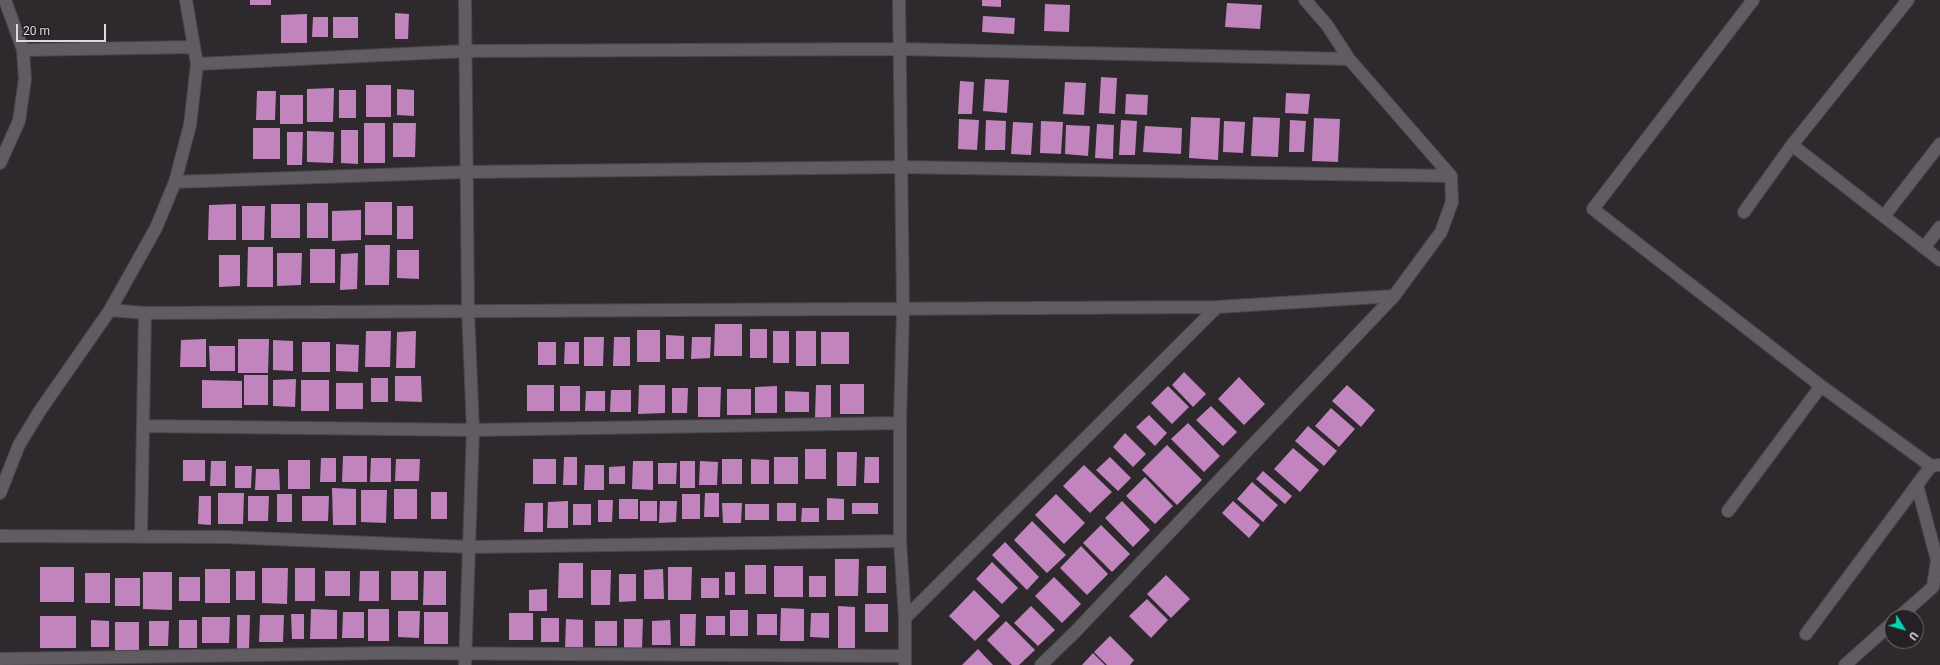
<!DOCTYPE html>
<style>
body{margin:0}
#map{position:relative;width:1940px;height:665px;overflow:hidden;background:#2e292d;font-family:Roboto,sans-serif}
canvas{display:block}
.north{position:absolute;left:1884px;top:609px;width:40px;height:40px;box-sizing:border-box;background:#242024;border:1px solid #6e6b6e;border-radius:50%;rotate:127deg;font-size:11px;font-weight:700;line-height:16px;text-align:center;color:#dddbdd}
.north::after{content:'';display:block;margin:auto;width:14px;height:18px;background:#00d5b7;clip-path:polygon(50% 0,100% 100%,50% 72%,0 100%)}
.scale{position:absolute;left:16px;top:24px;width:90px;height:18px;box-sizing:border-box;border:2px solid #dddbdd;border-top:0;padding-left:5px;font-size:12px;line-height:14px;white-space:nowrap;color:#dddbdd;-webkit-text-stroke:3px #242024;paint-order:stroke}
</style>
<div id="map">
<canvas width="1940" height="665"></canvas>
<div class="north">U</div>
<div class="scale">20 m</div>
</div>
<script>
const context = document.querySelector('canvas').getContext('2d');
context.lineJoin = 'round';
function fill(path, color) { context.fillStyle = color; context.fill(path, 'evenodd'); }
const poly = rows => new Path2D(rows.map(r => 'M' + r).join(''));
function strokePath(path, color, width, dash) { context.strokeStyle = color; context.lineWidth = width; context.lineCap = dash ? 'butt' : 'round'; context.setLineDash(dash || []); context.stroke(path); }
const building = poly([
 [250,0,271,0,271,5,250,5],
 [982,0,1001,0,1001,7,982,6],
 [1227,3,1262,5,1260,29,1225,27],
 [1045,4,1070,5,1069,32,1044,31],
 [395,13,409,14,408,39,395,39],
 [307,14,307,43,281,43,281,15],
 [983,16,1015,18,1014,34,982,32],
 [313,17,328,17,328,37,312,37],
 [333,17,358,17,358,38,333,38],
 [1101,77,1117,78,1115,114,1099,113],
 [985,79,1009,80,1007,113,983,111],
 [960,81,974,82,972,114,958,114],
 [1065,82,1086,83,1084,115,1063,114],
 [366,85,391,85,391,117,366,117],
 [334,88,333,122,307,122,307,89],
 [397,89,414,90,414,116,397,115],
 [339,90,356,90,356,118,339,118],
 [257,91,276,91,275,120,256,120],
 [1286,93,1310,94,1308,114,1285,113],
 [1126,94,1148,95,1147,115,1125,114],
 [280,95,303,95,303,124,280,124],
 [1191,117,1220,118,1218,160,1189,158],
 [1253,117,1280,118,1278,157,1251,156],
 [1314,118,1340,119,1338,162,1312,161],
 [959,119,979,120,977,150,958,149],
 [986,120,1006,121,1005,150,985,150],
 [1121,120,1137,121,1135,155,1119,155],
 [1290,120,1306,121,1304,152,1289,152],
 [1041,121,1063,122,1061,154,1040,153],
 [1224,121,1245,122,1243,153,1223,152],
 [1013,122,1033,123,1031,155,1011,154],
 [364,123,385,123,385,163,364,163],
 [393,123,416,123,415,157,393,157],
 [1097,124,1114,125,1113,159,1095,158],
 [1066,125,1090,126,1088,156,1065,154],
 [1145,126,1182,128,1181,154,1143,152],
 [253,128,280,128,280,159,253,159],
 [341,130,358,130,358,164,341,163],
 [307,131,334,132,333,163,307,162],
 [287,132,303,132,302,165,287,165],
 [365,202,392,202,392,235,365,235],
 [307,203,328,203,328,238,307,238],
 [236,204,236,240,208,240,209,205],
 [271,204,300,204,300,238,271,238],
 [242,206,265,206,264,240,242,240],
 [397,206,413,206,413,239,397,239],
 [361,210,361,240,332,241,332,211],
 [365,245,390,245,389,285,365,285],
 [248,247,273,247,273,287,247,287],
 [310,249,335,249,335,283,310,283],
 [397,250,419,250,419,279,397,278],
 [277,253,302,253,301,285,277,286],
 [358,253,357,289,340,290,341,254],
 [219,255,240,255,240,286,219,287],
 [715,324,742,324,742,356,714,356],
 [750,329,767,329,767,358,750,358],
 [637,330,660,330,660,362,637,362],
 [366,331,391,331,390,367,365,367],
 [416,331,415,368,396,368,397,332],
 [773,331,789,331,789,363,773,363],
 [796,331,816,331,816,366,796,366],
 [821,332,849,332,849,364,821,364],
 [666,335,684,336,684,359,666,359],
 [584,337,604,337,603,366,584,366],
 [614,337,630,337,630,366,613,366],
 [692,337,711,337,710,358,691,359],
 [206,339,206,367,180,367,181,340],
 [238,339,269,339,268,373,238,373],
 [273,340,293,341,293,371,273,370],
 [302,342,330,342,330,372,302,372],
 [538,342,556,342,556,365,538,365],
 [565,342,579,342,579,364,564,364],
 [336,344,359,345,358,372,336,371],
 [209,346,235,346,235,371,210,371],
 [1184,372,1206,394,1193,407,1172,385],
 [244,375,268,375,268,405,244,405],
 [395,376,421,376,422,402,395,401],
 [1239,377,1265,404,1244,425,1218,399],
 [371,378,388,378,388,402,371,402],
 [296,379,295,407,273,406,273,380],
 [202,380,242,381,242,408,202,408],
 [301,380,329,380,329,411,301,411],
 [336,383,363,383,363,409,336,409],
 [840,384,864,384,864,414,840,414],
 [527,385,554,385,554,411,527,411],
 [639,385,665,385,665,413,638,414],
 [816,385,831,385,831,418,815,418],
 [1347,385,1375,410,1361,427,1332,401],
 [560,386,580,386,580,411,560,411],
 [777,386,777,413,755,413,755,387],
 [1168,386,1189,407,1172,424,1151,403],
 [698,387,721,387,720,417,698,417],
 [672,388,688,388,687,413,672,413],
 [727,389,751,389,751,415,727,415],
 [611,390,631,390,631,412,610,412],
 [586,391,605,391,605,411,585,411],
 [785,391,809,392,809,412,785,412],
 [1211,406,1237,432,1223,446,1196,420],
 [1331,408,1355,429,1339,447,1315,426],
 [1149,415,1167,433,1155,446,1136,427],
 [1188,423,1220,456,1204,472,1171,439],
 [1308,426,1337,451,1324,466,1295,441],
 [1125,433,1146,454,1133,467,1113,447],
 [1167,445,1202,480,1177,505,1142,470],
 [1293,448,1319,470,1300,492,1274,469],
 [805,449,826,449,826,479,805,479],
 [837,452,857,452,856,486,837,486],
 [343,456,367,456,367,482,342,482],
 [564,457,577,457,577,485,563,485],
 [774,457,798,457,798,484,774,484],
 [865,457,879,457,879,483,864,483],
 [1110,457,1131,478,1118,491,1096,470],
 [321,458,336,458,336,482,320,482],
 [371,458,391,458,391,482,370,482],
 [396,459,420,459,419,481,395,481],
 [533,459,556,459,556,484,533,484],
 [722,459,742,459,742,484,722,484],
 [751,459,769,460,769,484,751,484],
 [183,460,205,460,205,481,183,481],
 [288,460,310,460,310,489,288,489],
 [211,461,226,461,226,486,210,486],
 [633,461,653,461,653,490,632,489],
 [680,461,695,461,695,488,680,488],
 [700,461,718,462,717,485,699,485],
 [658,463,677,463,676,484,658,484],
 [585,465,604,465,604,490,584,490],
 [1084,465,1112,492,1090,513,1063,486],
 [235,466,252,466,251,488,235,488],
 [625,466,625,484,609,484,609,467],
 [256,469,279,469,280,490,255,490],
 [1263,471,1292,496,1285,504,1256,479],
 [1145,477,1173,506,1155,524,1126,496],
 [1252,482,1278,505,1263,522,1237,499],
 [332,488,356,489,356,525,333,525],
 [394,489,417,489,417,519,394,519],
 [361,490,387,490,386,523,361,522],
 [431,492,447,492,447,519,431,519],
 [218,493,244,493,243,524,218,524],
 [705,493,719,493,719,517,704,517],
 [277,494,292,494,292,522,277,522],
 [682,494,700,494,700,519,682,519],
 [1056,494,1085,523,1064,544,1035,515],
 [199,496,211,496,211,525,198,524],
 [248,496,269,496,268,521,248,521],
 [302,496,329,496,328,521,302,521],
 [827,498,844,499,844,520,827,520],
 [619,499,638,499,638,519,619,519],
 [598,500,613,500,612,522,598,522],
 [568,501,568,528,547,528,548,502],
 [640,501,657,501,657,521,640,521],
 [660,501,677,501,676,522,659,523],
 [1122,501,1150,530,1133,547,1105,518],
 [1233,501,1260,525,1249,538,1222,513],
 [525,503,543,503,543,532,524,532],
 [722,503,742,503,741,523,723,523],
 [777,503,796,503,796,521,777,521],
 [852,503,878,503,878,514,852,514],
 [573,504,591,504,591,525,573,525],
 [745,504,769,504,769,520,745,520],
 [802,508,819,508,819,522,801,522],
 [1032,521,1066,555,1047,573,1014,540],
 [1101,525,1130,554,1112,572,1083,543],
 [1005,542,1039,577,1027,590,992,555],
 [1081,546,1108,574,1087,595,1060,568],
 [835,559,859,559,858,596,835,596],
 [992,562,1018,588,1002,604,976,579],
 [559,563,583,563,583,598,558,598],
 [745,565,766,565,766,594,745,594],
 [774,566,803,566,803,597,774,597],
 [867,566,886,566,886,593,867,593],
 [40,567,74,567,74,602,40,602],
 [668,567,692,567,691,600,668,600],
 [262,568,288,568,287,604,262,603],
 [295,568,315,568,315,601,295,601],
 [205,569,230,569,230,603,205,603],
 [663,569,664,599,644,599,644,570],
 [591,570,611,570,610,605,591,605],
 [236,571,255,571,255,600,236,600],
 [325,571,350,571,350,596,325,596],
 [360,571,379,571,379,601,359,601],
 [391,571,418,571,418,600,391,600],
 [424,571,446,571,446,605,423,605],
 [143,572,172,572,172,610,143,609],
 [725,572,735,572,735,595,725,595],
 [85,573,110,573,110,603,85,603],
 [619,574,636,574,636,601,619,602],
 [1166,575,1190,599,1171,618,1147,594],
 [809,576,826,576,826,597,809,597],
 [179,577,200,577,200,601,179,601],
 [1054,577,1081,604,1062,623,1035,596],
 [115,578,140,578,140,606,115,606],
 [701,578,719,578,719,598,701,598],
 [547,589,547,611,529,611,529,590],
 [974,590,1000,616,975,641,949,616],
 [1147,599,1168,620,1151,638,1129,616],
 [865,604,888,604,888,632,865,632],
 [838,606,855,607,855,648,838,648],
 [1031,606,1055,630,1038,646,1014,623],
 [781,608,804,609,804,641,780,641],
 [311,609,337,610,337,639,310,639],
 [368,609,389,609,389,641,368,641],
 [730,610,748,610,748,636,730,636],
 [398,611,420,611,419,638,398,637],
 [343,612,364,612,364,638,342,638],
 [424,612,448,612,448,644,424,644],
 [509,613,533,613,533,640,509,640],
 [811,613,829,613,829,638,810,637],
 [291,614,304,614,304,639,292,639],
 [680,614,696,614,695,646,680,646],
 [757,614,777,614,777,635,757,635],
 [237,615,250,615,249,649,237,649],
 [260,615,284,615,283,642,259,642],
 [40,616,76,616,76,648,40,648],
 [706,616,725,616,725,635,706,635],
 [202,617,230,617,229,643,202,643],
 [541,618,559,618,559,642,541,642],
 [566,619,583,620,583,650,565,649],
 [624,619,643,619,642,648,624,648],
 [91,620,109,621,109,647,91,647],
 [179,620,197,620,197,648,179,648],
 [670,620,671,645,652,645,652,621],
 [149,621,169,621,168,646,149,646],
 [595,621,617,621,617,646,595,646],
 [1006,621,1035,650,1019,665,1012,665,987,640],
 [115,622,139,622,139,652,115,652],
 [1110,636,1134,660,1130,665,1107,665,1094,652],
 [978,649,993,665,962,665],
 [1093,653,1105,665,1082,665]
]);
const street = poly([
 [465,0,468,310,473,430,465,665],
 [899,0,903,308,900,423,900,541,905,618,905,665],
 [1753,0,1593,209,1821,386,1931,466,1940,465],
 [23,50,193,47],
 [197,64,466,51,900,49,1349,59],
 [1792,145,1940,260],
 [0,163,19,121,25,79,23,50,5,0],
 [175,182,466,172,901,167,1451,176],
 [1744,212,1792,145,1908,0],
 [1884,216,1940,144],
 [1924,248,1940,227],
 [110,310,145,313,1217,307,1394,296],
 [143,426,473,430,900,423],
 [0,493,19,445,39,412,110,310,156,228,175,182,190,125,197,64,186,0],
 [1728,511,1821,386],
 [141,535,145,313],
 [0,536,226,537,470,547,900,541],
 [1899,617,1933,587,1937,560,1917,485],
 [905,618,1217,307],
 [1806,634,1931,466],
 [0,659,388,653,905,656],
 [1041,665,1075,632,1394,296,1441,232,1452,202,1451,176,1349,59,1327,25,1305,0],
 [1845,665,1892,623]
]);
fill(building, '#c184bf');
strokePath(street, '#4a464a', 14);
strokePath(street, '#615c61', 12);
</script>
